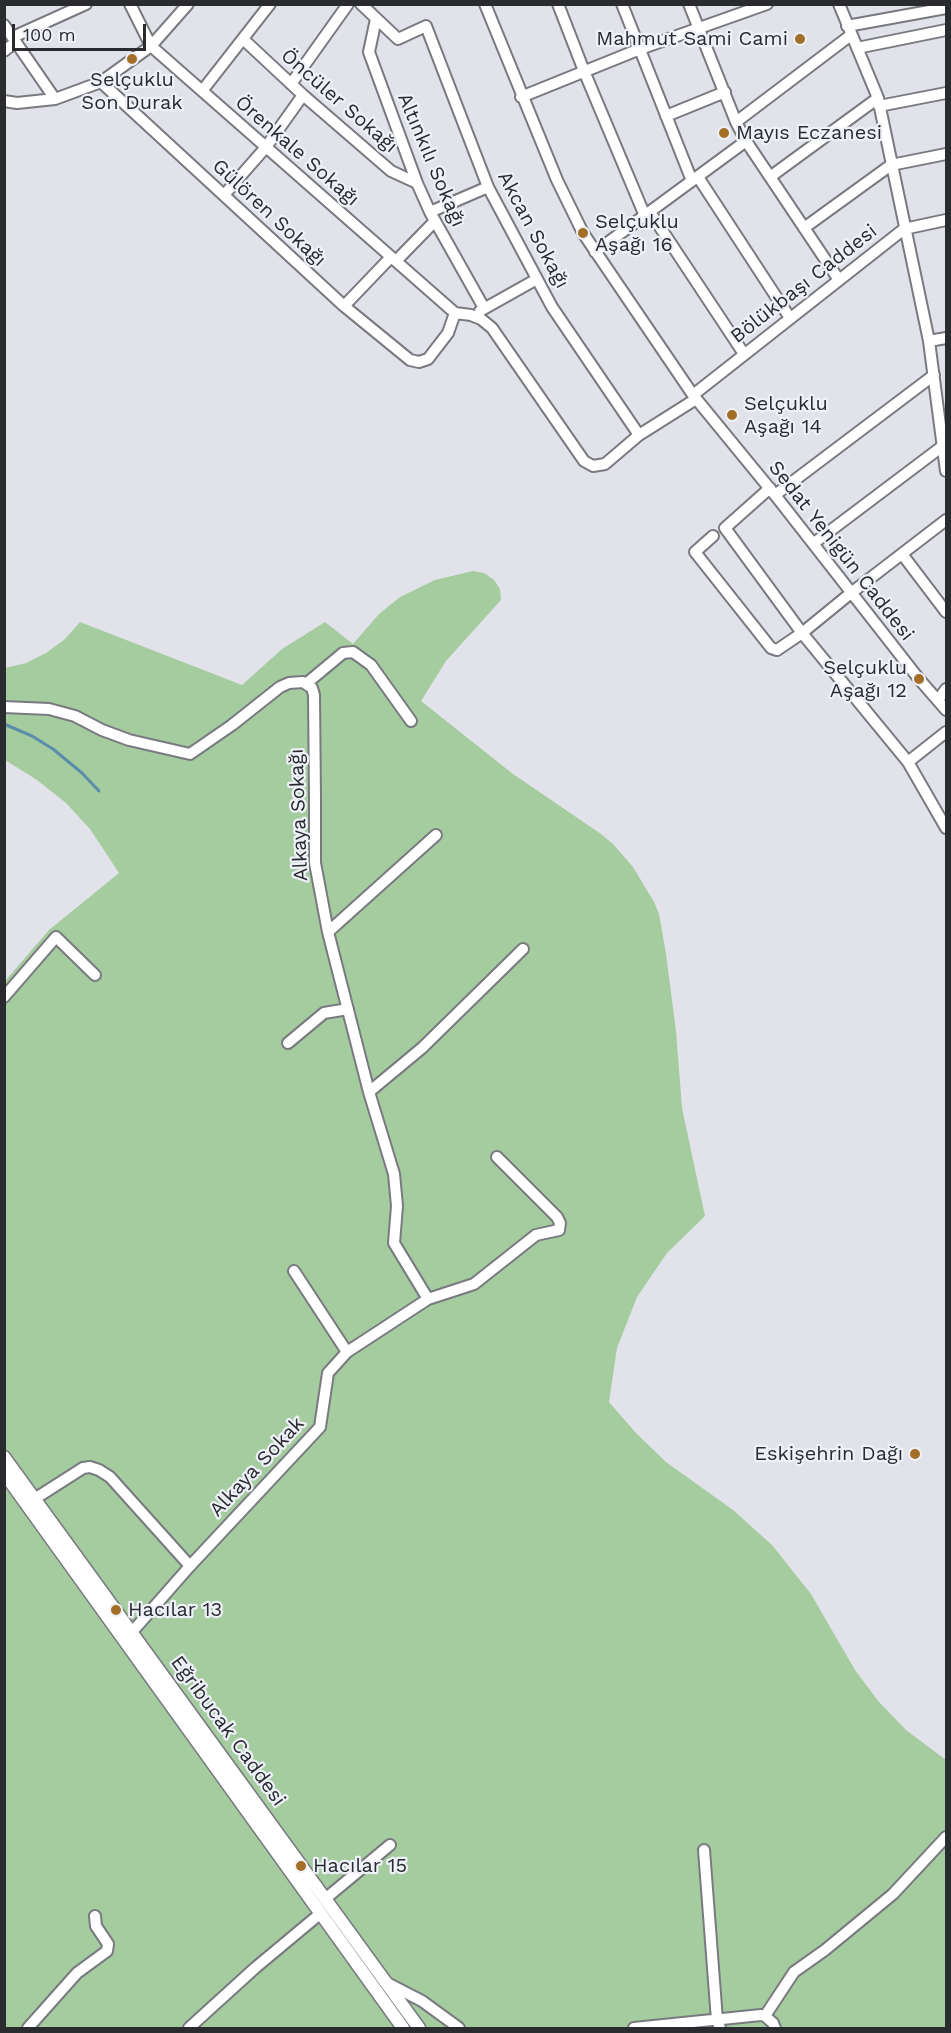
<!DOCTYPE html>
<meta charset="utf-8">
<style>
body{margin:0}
#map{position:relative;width:951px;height:2033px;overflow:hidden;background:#e2e3ea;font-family:"Work Sans",sans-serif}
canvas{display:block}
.frame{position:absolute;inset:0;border:6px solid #2a2b2e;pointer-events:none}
.scale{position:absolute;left:12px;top:24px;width:134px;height:27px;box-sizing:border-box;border:3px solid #2a2b2e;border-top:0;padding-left:8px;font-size:18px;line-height:21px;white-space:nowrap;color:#2a2b2e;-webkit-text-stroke:4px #eff1f8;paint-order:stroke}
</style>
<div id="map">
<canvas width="951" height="2033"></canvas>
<div class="frame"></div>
<div class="scale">100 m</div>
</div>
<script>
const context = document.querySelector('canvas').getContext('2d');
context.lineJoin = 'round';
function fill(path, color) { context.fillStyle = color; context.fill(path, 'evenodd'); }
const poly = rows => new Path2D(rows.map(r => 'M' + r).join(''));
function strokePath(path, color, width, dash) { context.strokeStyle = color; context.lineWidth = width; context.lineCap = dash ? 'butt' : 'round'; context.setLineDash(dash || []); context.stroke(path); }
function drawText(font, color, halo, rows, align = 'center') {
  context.font = font + ' "Work Sans",sans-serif'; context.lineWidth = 4.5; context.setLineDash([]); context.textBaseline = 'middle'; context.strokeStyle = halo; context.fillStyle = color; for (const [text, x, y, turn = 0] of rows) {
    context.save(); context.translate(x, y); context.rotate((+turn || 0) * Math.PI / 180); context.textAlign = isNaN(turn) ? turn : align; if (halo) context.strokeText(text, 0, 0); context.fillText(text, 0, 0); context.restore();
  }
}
const green = poly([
 [473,571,484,573,494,580,500,589,501,600,446,661,421,701,513,774,601,834,613,844,633,867,654,902,659,914,666,954,676,1031,682,1108,705,1216,667,1253,637,1297,617,1348,609,1402,636,1433,666,1462,733,1510,772,1545,811,1594,855,1670,879,1702,906,1730,946,1760,946,2028,5,2028,5,981,49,930,119,873,90,829,66,803,37,780,5,760,5,668,26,663,46,653,65,639,80,622,242,685,282,649,325,622,353,644,379,614,400,597,435,580]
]);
const stream = poly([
 [4,724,32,736,53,749,82,773,99,791]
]);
const minor = poly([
 [130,4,151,46,455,313],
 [361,4,398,39,426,26,488,187,552,307,639,435],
 [485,4,557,180,583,233,693,395,775,495,919,679,946,710],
 [558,4,584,71,645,216],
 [622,4,692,181],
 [689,4,736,122,746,141,839,280],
 [839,4,878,98,929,341,946,471],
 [376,19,369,52,417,183,430,212,484,308],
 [4,25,55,99],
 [847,26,946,8],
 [13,37,86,4],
 [243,39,303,95,391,171,417,183],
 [857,48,946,30],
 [4,51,16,42],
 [101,82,344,306,410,360,419,362,428,359,448,333,455,313],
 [291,84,348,4],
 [202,91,270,4],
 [521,97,640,49,767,4],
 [4,101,17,103,55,99,101,82,151,46,188,4],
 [879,106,946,93],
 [666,116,725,92],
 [736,122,851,35],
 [698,177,790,318],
 [770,177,878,98],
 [224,195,266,147,303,95],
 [430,212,488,187],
 [650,212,744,354],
 [804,228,891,165,946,154],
 [595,252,746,141],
 [396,261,435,221],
 [344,306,391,257],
 [480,311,537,279],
 [455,313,471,315,481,319,492,328,584,461,593,466,605,464,639,435,696,399],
 [929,341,946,338],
 [693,395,904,229,946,220],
 [770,488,725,528,802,633,908,762,946,828],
 [775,495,934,375],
 [713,536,695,552,771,648,777,650,802,633,851,593,946,520],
 [814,543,944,445],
 [902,554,946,612],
 [307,683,343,653,353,652,371,665,411,721],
 [938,700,946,689],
 [4,707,49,709,75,716,102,730,129,740,190,754,232,725,280,687,289,683,303,682,312,688,314,695,315,798,315,863,328,932,369,1092,394,1174,397,1206,394,1243,428,1299],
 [908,762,946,732],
 [328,932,436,835],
 [4,997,56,937,95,975],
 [288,1043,324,1013,348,1009],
 [369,1092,422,1048,523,949],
 [294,1271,347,1352],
 [36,1498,83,1468,90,1467,99,1470,110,1477,190,1566,320,1427,328,1373,347,1352,428,1299,474,1284,536,1235,559,1230,560,1223,557,1217,497,1157],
 [132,1632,190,1566],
 [704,1850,717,2020,720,2028],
 [325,1899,390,1845],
 [385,1982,422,2001,459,2028],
 [765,2016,794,1972,825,1950,893,1894,946,1837],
 [765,2016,773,2023,775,2028],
 [28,2028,77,1973,107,1951,108,1944,96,1926,95,1916],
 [189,2028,255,1968,321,1913],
 [634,2028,761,2015,765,2016]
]);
const major = poly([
 [4,1457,419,2028],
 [4,1473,403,2028]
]);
const markers = [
 [800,39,6,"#a36f27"],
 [132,59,6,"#a36f27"],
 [724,133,6,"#a36f27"],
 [583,233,6,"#a36f27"],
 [732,415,6,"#a36f27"],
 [919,679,6,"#a36f27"],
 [915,1454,6,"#a36f27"],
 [116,1610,6,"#a36f27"],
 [301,1866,6,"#a36f27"]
];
const poiNames = [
 ["Mahmut Sami Cami",788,39,"right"],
 ["Selçuklu",132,80,"center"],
 ["Son Durak",132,103,"center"],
 ["Mayıs Eczanesi",736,133],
 ["Selçuklu",595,222],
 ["Aşağı 16",595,245],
 ["Selçuklu",744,404],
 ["Aşağı 14",744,427],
 ["Selçuklu",907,668,"right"],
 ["Aşağı 12",907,691,"right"],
 ["Eskişehrin Dağı",903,1454,"right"],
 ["Hacılar 13",128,1610],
 ["Hacılar 15",313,1866]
];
const streetNames = [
 ["Öncüler Sokağı",339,101,41],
 ["Örenkale Sokağı",297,151,41],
 ["Altınkılı Sokağı",431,160,67],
 ["Gülören Sokağı",269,213,43],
 ["Akcan Sokağı",533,230,62],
 ["Bölükbaşı Caddesi",804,284,-38],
 ["Sedat Yenigün Caddesi",841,551,52],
 ["Alkaya Sokağı",299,815,-92],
 ["Alkaya Sokak",257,1467,-47],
 ["Eğribucak Caddesi",228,1731,54]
];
fill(green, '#a4cc9f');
strokePath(stream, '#5b8eaa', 3);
strokePath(minor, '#797a80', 14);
strokePath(major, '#797a80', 15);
strokePath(minor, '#fff', 10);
strokePath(major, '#fff', 12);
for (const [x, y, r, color] of markers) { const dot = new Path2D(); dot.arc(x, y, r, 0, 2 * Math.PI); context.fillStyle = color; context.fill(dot); strokePath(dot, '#eff1f8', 2); }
drawText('20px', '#2a2b2e', '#eff1f8', poiNames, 'left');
drawText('20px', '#2a2b2e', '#eff1f8', streetNames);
</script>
